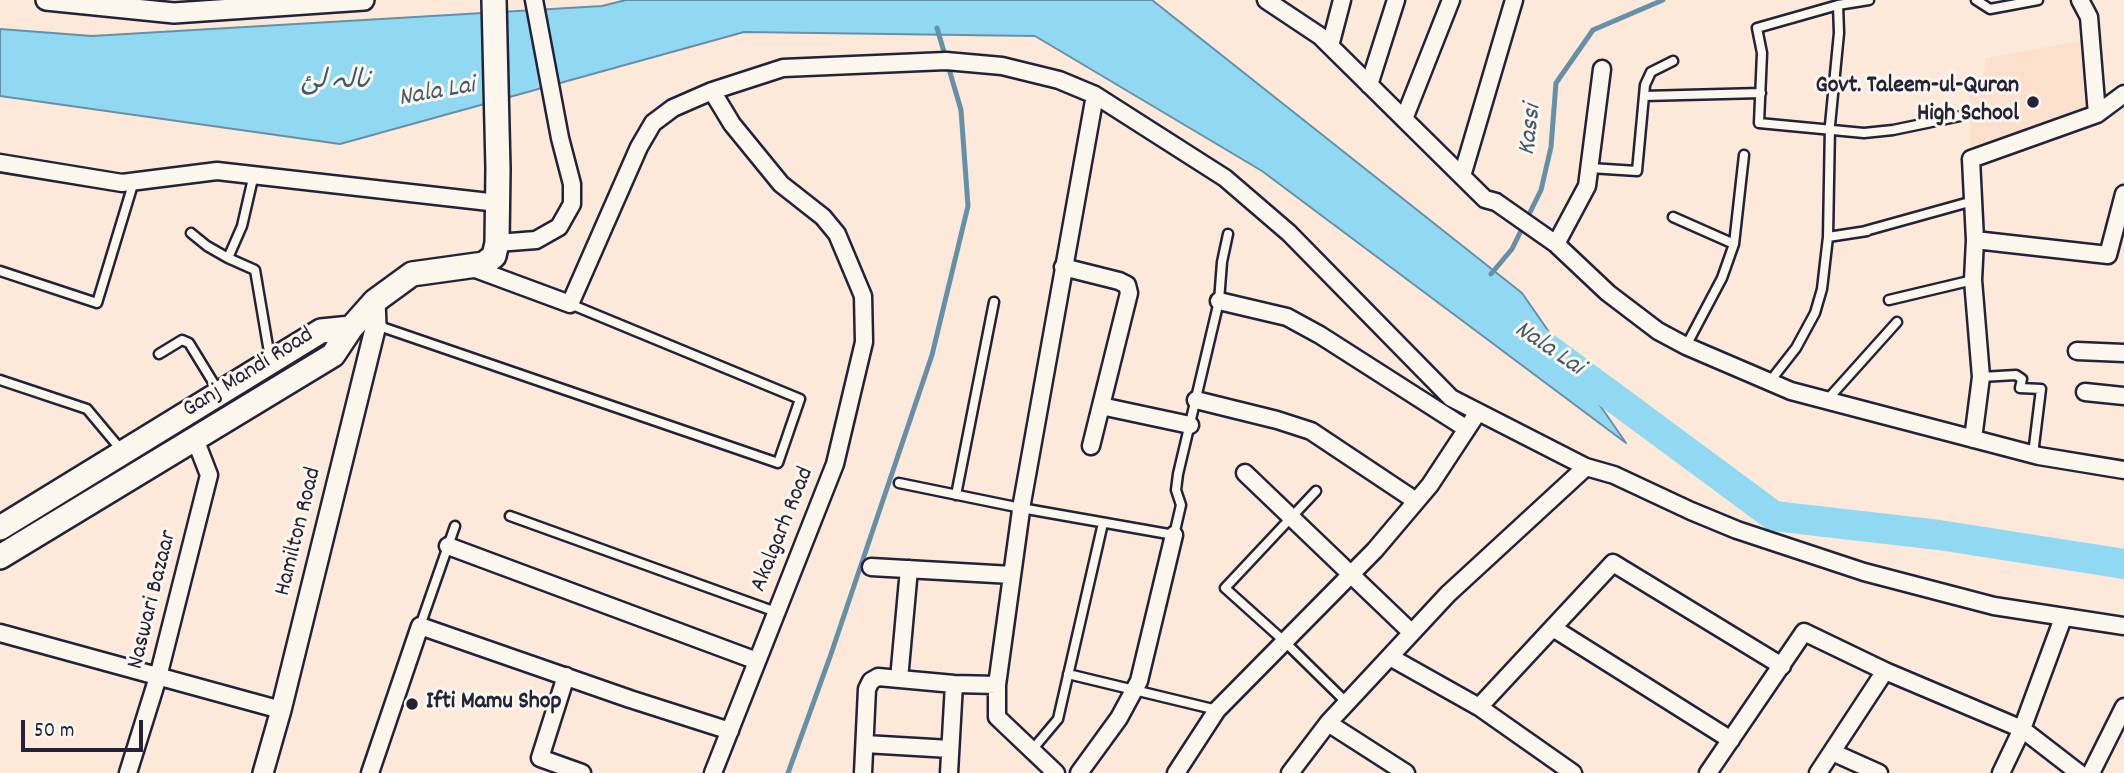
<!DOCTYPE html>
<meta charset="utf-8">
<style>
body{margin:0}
#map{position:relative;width:2124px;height:773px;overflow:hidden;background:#fce9da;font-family:Dekko,sans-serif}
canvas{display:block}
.scale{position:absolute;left:21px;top:720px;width:122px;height:32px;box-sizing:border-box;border:4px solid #22223b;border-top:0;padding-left:9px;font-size:21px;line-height:24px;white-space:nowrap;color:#22223b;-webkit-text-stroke:5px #fbf7ec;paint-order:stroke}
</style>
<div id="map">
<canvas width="2124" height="773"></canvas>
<div class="scale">50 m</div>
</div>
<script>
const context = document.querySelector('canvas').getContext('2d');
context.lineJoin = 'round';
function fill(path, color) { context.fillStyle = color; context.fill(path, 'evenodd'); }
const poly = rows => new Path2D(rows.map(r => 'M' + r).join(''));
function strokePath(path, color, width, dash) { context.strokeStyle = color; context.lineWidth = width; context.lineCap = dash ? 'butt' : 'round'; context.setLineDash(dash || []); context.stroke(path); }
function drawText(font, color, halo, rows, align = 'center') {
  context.font = font + ' Dekko,"Playpen Sans Arabic",sans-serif'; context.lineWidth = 6; context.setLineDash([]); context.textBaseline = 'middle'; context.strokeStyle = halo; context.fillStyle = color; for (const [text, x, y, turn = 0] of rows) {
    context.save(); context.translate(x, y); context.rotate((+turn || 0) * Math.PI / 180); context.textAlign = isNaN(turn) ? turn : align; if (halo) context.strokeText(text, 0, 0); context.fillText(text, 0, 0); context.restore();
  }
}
const built = poly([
 [2091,39,2097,114,1971,159,1969,90,1981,90,1986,58]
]);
const water = poly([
 [626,0,1152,0,1522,293,1626,443,1262,171,1035,36,744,32,340,144,0,96,0,29,92,36,602,6,626,0]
]);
const stream = poly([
 [1491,274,1512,249,1541,190,1551,147,1556,83,1593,30,1663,0],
 [788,773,831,654,932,355,968,206,961,110,937,28]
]);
const river = poly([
 [1540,343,1774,516,1939,535,2124,564]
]);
const service = poly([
 [1869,0,1838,5,1757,28,1762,53,1759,123,1864,133,1893,130,1970,114],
 [1976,0,1990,9,2038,0],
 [1644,96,1761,93],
 [1590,168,1637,171,1645,85,1651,72,1673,61],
 [254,174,242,226,228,258,255,270,270,358],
 [1673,217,1734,244],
 [1865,231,1973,201],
 [191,233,207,246,228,258],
 [1828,237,1867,231],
 [0,271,97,303,134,181],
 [1889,300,1973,280],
 [376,325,778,463,800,399,570,304],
 [1686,346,1722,278,1734,244,1744,155],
 [159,354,182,340,189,343,219,392],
 [1981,377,2016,375,2022,379,2020,388,2041,389,2033,454],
 [0,380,87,409,123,452],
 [1771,380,1796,348,1815,313,1822,289,1828,237,1830,125,1839,33,1838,5],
 [1827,400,1897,322],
 [899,483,1021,508,1174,535,1181,505,1176,490,1178,474,1219,301,1222,262,1228,234],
 [1316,491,1225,588,1284,641,1347,703],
 [956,495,994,302],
 [510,516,776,612],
 [420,626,455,526],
 [1068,674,1217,710],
 [1032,750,1058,719,1103,523]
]);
const minor = poly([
 [1266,0,1320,36,1485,199,1496,202,1556,244,1608,293,1658,331,1686,346,1791,391,2039,456,2124,470],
 [2080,0,2089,17,2097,114],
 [1330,46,1342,0],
 [1369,85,1396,0],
 [712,91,732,124,781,184,823,217,837,234,863,296,864,342,835,464,713,773],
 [1404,119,1451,0],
 [0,163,122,183,217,171,498,203],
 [1462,176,1514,0],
 [1975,240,2108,255,2124,194],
 [497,243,536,240,559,227,572,204,572,184,560,138,534,0],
 [1556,244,1587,186,1602,69],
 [470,267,570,304,639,147,653,123,673,108,712,91,783,68,946,61,1002,66,1059,80,1095,95,1225,178,1289,233,1451,398,1586,467,1614,475,1691,511,1737,530,1864,572,1994,606,2124,626],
 [1063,267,1119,281,1127,285,1129,293,1091,446],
 [1219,301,1287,317,1320,335,1467,429],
 [2077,351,2124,353],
 [2085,392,2124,396],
 [1196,400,1277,420,1311,431,1416,501],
 [1101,406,1190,425],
 [1973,439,1981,377,1973,280,1975,240,1971,159,2097,114,2124,94],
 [1245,473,1412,633],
 [448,546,757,661],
 [871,567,1012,575],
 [1553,628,1731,740],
 [0,633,281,710],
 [1390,657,1479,707,1573,773],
 [566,676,540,758,582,773],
 [899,679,909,569],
 [1479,707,1613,563,1782,666],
 [1328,723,1406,773],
 [865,744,950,749],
 [1832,752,1879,773],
 [128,773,158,677,209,475,195,439],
 [370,773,420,626,630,699,730,731],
 [863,773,867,689,871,681,878,677,954,684,997,685],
 [949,773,954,684],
 [1056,773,997,717,997,685,1022,503,1095,95],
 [1079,773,1119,718,1139,681,1174,535],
 [1176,773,1217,710,1375,550,1430,485,1478,412],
 [1290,773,1328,723,1448,594,1586,467],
 [1708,773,1804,632,1885,671,2022,729,2079,773],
 [1818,773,1885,671],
 [2001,773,2022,729,2063,618],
 [2091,773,2124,707]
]);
const tertiary = poly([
 [46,0,174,13,364,0],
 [263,773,281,710,376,325,375,301]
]);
const secondary = poly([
 [0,528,321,331,351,328],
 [0,557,333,355,351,328,375,301,412,274,484,264,494,256,497,243,498,169,494,0]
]);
const markers = [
 [2033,102,7,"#22223b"],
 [412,704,7,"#22223b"]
];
const poiNames = [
 ["Govt. Taleem-ul-Quran",2019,88],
 ["High School",2019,116],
 ["Ifti Mamu Shop",426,704,"left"]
];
const streetNames = [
 ["Ganj Mandi Road",249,374,-32],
 ["Akalgarh Road",784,530,-68],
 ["Hamilton Road",300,532,-76],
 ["Naswari Bazaar",154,600,-76]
];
const waterNames = [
 ["نالہ لئ",336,83],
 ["Nala Lai",437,94,-10],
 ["Kassi",1532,130,-83],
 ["Nala Lai",1548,350,34]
];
fill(built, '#fddfcd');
fill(water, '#91d9f3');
strokePath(water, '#6590a9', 2);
strokePath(stream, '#6590a9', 5);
strokePath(river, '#91d9f3', 30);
strokePath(service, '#22223b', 13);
strokePath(minor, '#22223b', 21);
strokePath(tertiary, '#22223b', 24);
strokePath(secondary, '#22223b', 28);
strokePath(service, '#fbf7ec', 8);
strokePath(minor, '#fbf7ec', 16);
strokePath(tertiary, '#fbf7ec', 19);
strokePath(secondary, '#fbf7ec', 23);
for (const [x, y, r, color] of markers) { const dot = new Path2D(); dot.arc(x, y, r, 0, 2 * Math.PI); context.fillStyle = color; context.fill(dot); strokePath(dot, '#fbf7ec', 2.5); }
drawText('bold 24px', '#22223b', '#fbf7ec', poiNames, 'right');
drawText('24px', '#22223b', '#fbf7ec', streetNames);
drawText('italic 26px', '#435972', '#fbf7ec', waterNames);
</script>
